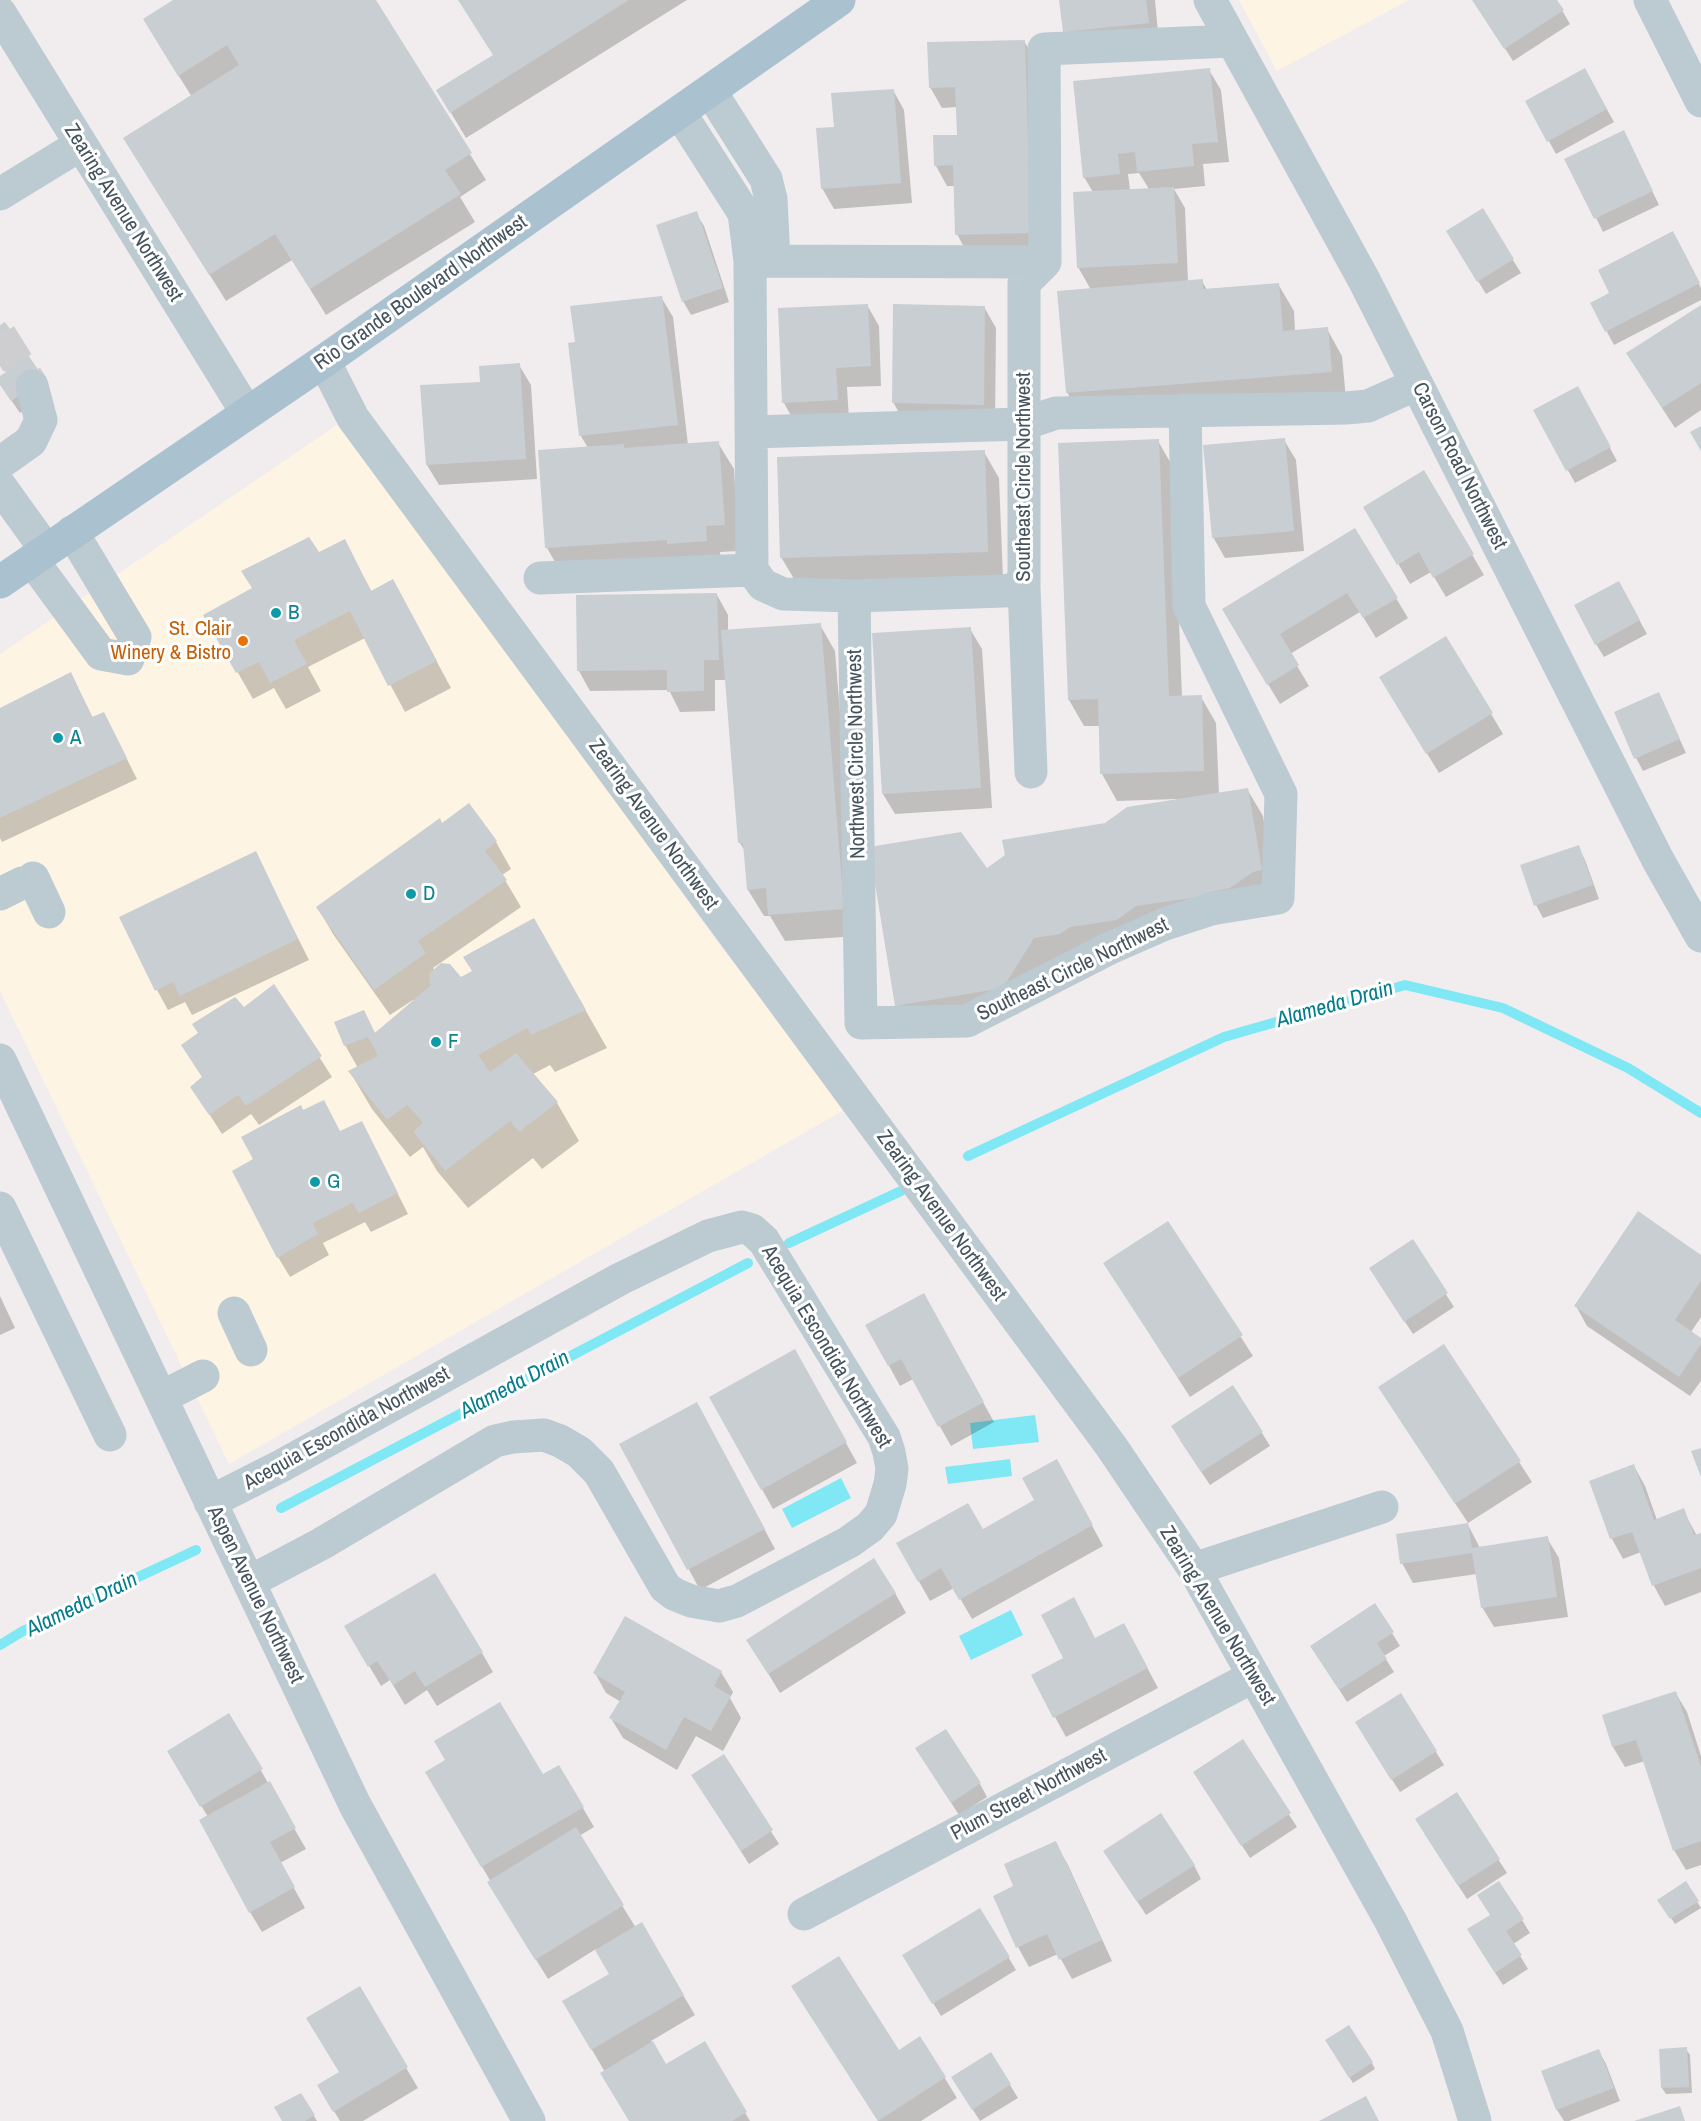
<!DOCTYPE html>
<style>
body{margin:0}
canvas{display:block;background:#f1edee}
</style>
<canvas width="1701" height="2121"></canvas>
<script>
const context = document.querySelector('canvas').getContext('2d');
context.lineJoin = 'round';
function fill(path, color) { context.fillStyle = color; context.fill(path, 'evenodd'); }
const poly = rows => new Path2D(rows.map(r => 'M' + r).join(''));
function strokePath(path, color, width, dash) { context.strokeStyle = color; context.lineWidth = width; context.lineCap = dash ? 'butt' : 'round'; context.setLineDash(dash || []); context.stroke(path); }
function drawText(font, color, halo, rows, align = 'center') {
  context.font = font + ' "Archivo Narrow",sans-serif'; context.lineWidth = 6; context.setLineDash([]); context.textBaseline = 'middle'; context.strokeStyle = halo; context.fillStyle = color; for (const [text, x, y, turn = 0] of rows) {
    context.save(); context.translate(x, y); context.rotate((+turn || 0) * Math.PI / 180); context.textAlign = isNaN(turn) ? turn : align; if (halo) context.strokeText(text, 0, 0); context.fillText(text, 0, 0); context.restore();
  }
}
const commercial = poly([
 [1239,0,1409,0,1277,71],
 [343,421,720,946,849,1107,229,1464,0,991,0,654]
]);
const water = poly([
 [1035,1415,1039,1442,973,1449,970,1423],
 [1010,1459,1012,1476,948,1484,945,1467],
 [841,1478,851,1498,792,1528,782,1509],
 [1011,1610,1023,1635,971,1660,959,1636]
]);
const shadow = poly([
 [176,0,374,0,486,180,460,197,475,222,326,315,292,260,226,301,125,139,192,97,160,46],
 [459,0,687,0,466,138,438,91,494,56],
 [1061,0,1155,0,1159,43,1064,31],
 [1474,0,1556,0,1570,24,1513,61],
 [1024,41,1036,61,1041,253,968,255,957,234,955,186,947,186,936,166,959,136,957,107,942,108,930,87],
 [1209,70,1221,90,1229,162,1203,164,1205,186,1174,189,1185,208,1188,282,1202,281,1207,290,1278,284,1294,311,1295,331,1327,329,1342,356,1346,399,1082,419,1067,392,1091,290,1078,267,1093,192,1084,177],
 [1139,173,1149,189,1130,190,1128,174],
 [1585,70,1614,122,1556,154,1527,101],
 [893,90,904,110,912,203,834,209,822,188,835,128],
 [1630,145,1659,205,1603,232,1567,159],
 [1482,210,1521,273,1486,294,1455,244],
 [696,213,704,226,729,302,691,315,683,301],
 [1680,246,1701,288,1701,300,1614,345,1592,304,1611,294],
 [661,297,673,317,688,445,718,443,734,469,739,551,720,552,722,568,562,574,547,548,588,448,581,436,570,344,576,343],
 [867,305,879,326,881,386,847,387,849,420,795,423,784,403],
 [984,307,996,328,995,425,905,423,893,402],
 [1701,307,1701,410,1675,428,1640,374],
 [0,327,50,392,20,413,0,384,0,378,7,373,0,364],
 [519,365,531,385,537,479,439,485,427,465,422,387,481,383],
 [1585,401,1617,461,1575,483,1535,411],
 [1284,440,1296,460,1304,551,1225,558,1213,537],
 [1158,441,1173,467,1182,697,1201,697,1216,723,1219,794,1247,789,1263,816,1276,897,1049,964,1018,1014,912,1032,896,1005,987,870,1105,824,1177,801,1177,799,1117,801,1102,774,1100,726,1084,726,1069,700],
 [984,452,999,478,1003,578,797,584,781,557],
 [1424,472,1484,575,1446,597,1431,572,1410,584,1365,507],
 [1355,530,1408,618,1376,638,1360,612,1290,654,1309,686,1280,704,1235,630],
 [344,541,372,592,408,608,451,688,405,712,365,638,308,667,321,691,286,709,274,688,253,699,205,615],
 [717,595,728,615,728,631,820,625,835,651,858,936,785,941,770,916,764,916,748,890,745,851,740,843,727,680,715,680,715,711,680,712,669,690,590,691,579,671,577,597],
 [1626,596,1647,634,1604,657,1596,644],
 [970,629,982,649,992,808,895,814,883,794],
 [1446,638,1503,734,1439,773,1393,698],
 [71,674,93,718,104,714,137,779,2,842,0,838,0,709],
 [1659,694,1686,753,1643,771,1636,758],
 [468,805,496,842,511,869,502,875,521,907,433,968,435,971,461,979,473,972,534,920,607,1048,555,1072,550,1065,533,1074,557,1103,579,1141,542,1169,533,1158,468,1208,437,1171,423,1147,410,1157,372,1109,350,1072,358,1068,345,1045,375,1033,414,1001,413,1000,390,1015,333,934,318,908,442,825],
 [1578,846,1585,860,1599,899,1543,918,1536,905],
 [255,853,309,960,192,1015,185,1002,168,1010,157,990],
 [274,986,332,1077,259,1125,251,1114,222,1134,192,1087,203,1078,183,1046,244,1009],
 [362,1123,408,1214,371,1232,365,1222,323,1243,329,1255,290,1277,278,1257,254,1160,340,1132],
 [1168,1223,1253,1356,1190,1397,1117,1283],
 [1412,1241,1454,1307,1413,1334,1378,1281],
 [1701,1256,1701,1317,1691,1332,1701,1339,1701,1381,1690,1396,1587,1326,1576,1306],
 [0,1296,15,1328,0,1335],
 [935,1315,994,1422,951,1446,913,1379,900,1386,867,1325],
 [1444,1346,1532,1482,1468,1523,1392,1407],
 [795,1351,857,1463,773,1509,711,1398],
 [708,1424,775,1549,700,1590,621,1444],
 [1262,1433,1270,1446,1210,1485,1180,1440],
 [1634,1466,1645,1486,1657,1520,1683,1510,1697,1536,1701,1534,1701,1592,1665,1606,1654,1586,1641,1552,1623,1559,1612,1539,1591,1482],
 [1068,1481,1103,1546,972,1619,954,1588,930,1601,898,1544,983,1531],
 [1468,1525,1480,1548,1547,1538,1559,1558,1568,1617,1494,1627,1482,1607,1477,1574,1413,1583,1402,1563],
 [895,1593,906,1613,780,1693,760,1660],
 [346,1627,482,1653,493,1672,437,1706,427,1690,405,1705,390,1680,381,1686],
 [1392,1633,1400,1646,1384,1656,1394,1672,1347,1702,1320,1659],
 [1095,1640,1135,1645,1158,1688,1066,1737,1055,1717],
 [721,1672,733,1692,730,1698,741,1718,723,1751,696,1736,677,1770,623,1738,611,1718,621,1702,606,1693,595,1673],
 [1675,1692,1687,1712,1701,1756,1701,1865,1686,1870,1674,1850,1645,1761,1625,1767,1613,1747,1603,1716],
 [1401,1695,1444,1765,1400,1792,1364,1736],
 [229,1715,306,1849,280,1863,305,1908,262,1932,250,1912,208,1817,169,1752],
 [1242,1742,1297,1827,1250,1858,1203,1785],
 [723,1756,779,1844,749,1864,701,1789],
 [925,1762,980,1784,987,1797,959,1815],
 [559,1767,594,1827,579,1836,636,1928,641,1925,695,2015,651,2041,666,2066,704,2043,750,2121,630,2121,605,2072,564,2002,611,1974,596,1949,548,1979,501,1903,491,1882,427,1773,542,1776],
 [1456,1794,1507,1873,1467,1899,1424,1833],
 [1055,1843,1067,1863,1112,1961,1072,1979,1058,1954,1029,1967,1018,1947,1015,1887],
 [1113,1864,1194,1865,1201,1879,1146,1915],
 [1685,1883,1701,1908,1675,1924,1659,1900],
 [980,1910,1016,1970,941,2016,904,1955],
 [1522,1920,1530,1933,1513,1944,1528,1969,1503,1985,1476,1943],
 [359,1988,418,2088,363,2121,340,2121,319,2086,341,2073],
 [805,2007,898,2052,920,2038,957,2098,921,2121,878,2121],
 [1330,2047,1372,2063,1375,2069,1353,2083],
 [1686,2049,1690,2055,1692,2093,1666,2094,1662,2088,1661,2050],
 [1599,2051,1606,2064,1620,2101,1569,2121,1564,2121,1557,2110,1543,2072],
 [991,2054,1018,2098,980,2121,961,2091],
 [301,2095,317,2121,284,2121]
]);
const stream = poly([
 [968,1156,1224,1037,1405,985,1503,1008,1628,1068,1701,1113],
 [789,1243,901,1191],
 [281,1508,748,1263],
 [0,1645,23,1631,196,1550]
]);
const building = poly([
 [173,0,376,0,472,153,445,170,461,194,310,289,275,234,209,275,123,138,239,65,227,45,178,76,143,19],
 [458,0,629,0,450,113,436,90,493,55],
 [1059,0,1146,0,1149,23,1063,32],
 [1472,0,1557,0,1564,10,1504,49],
 [1025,40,1031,233,955,235,953,165,934,166,933,135,957,135,955,87,929,88,927,42],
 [1210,68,1218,142,1192,144,1194,166,1137,172,1135,152,1118,154,1120,174,1083,178,1073,81],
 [1585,68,1607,109,1547,142,1525,101],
 [894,89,901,183,821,189,816,128,834,127,831,93],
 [1624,130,1653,191,1594,219,1564,159],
 [1174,187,1178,263,1077,268,1073,192],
 [1483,208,1514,259,1477,282,1446,231],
 [697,211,723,288,682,302,656,225],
 [1673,231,1700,283,1605,332,1590,303,1609,293,1598,270],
 [1203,279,1203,289,1279,283,1283,331,1328,327,1332,372,1066,393,1057,291],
 [662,296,678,425,579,436,568,343,575,342,570,306],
 [868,304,871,366,836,368,838,400,782,403,778,308],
 [893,304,985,306,984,405,892,403],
 [1701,305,1701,383,1662,408,1626,353],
 [5,322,44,378,11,401,0,385,0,376,6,372,0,364,0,325],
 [520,363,526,459,426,465,420,385,480,382,479,366],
 [1578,386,1611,447,1566,471,1533,410],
 [1701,426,1701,451,1690,432],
 [1285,438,1294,531,1212,538,1203,445],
 [1159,439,1169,696,1202,695,1204,771,1100,774,1098,699,1068,700,1058,443],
 [719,441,725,525,706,526,707,541,667,544,667,540,545,548,538,450,624,444,624,448],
 [985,450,988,552,780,558,777,457],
 [1424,470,1474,554,1433,578,1419,552,1397,565,1363,507],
 [1355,528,1398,598,1363,618,1347,593,1280,634,1299,665,1267,685,1222,609],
 [309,537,319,552,345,539,371,591,393,579,437,661,388,686,350,611,294,640,307,664,270,683,259,662,236,673,203,615,252,588,241,571],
 [1619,581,1640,620,1595,645,1574,605],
 [717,593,719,660,704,660,704,691,667,692,667,670,577,671,576,595],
 [821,623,844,909,768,915,766,888,747,890,743,843,738,843,721,630],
 [971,627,981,788,882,794,872,633],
 [1446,636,1493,713,1426,754,1379,677],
 [71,672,92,717,104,712,127,758,0,818,0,708],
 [1659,692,1680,739,1634,759,1614,712],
 [1248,788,1262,870,1253,872,1230,888,1210,892,1205,896,1136,906,1117,920,1070,927,1060,934,1034,938,1003,988,895,1006,869,847,961,832,987,868,1005,855,1002,840,1105,823,1127,807],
 [469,803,497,841,485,851,507,880,418,941,426,953,374,990,316,907,440,818,442,823],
 [1579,845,1593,885,1534,906,1520,865],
 [256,851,298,939,180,996,173,982,155,991,119,917],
 [534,918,586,1010,531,1035,527,1028,478,1055,490,1072,516,1053,558,1102,519,1132,510,1121,445,1171,413,1132,423,1123,407,1105,387,1120,348,1071,378,1056,368,1037,344,1046,334,1022,364,1010,375,1033,430,986,429,974,441,963,450,964,461,977,472,971,463,957],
 [274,984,322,1056,246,1106,238,1095,209,1115,190,1087,202,1077,181,1045,198,1033,192,1024,235,997,244,1007],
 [324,1100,340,1131,362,1121,398,1193,359,1213,352,1203,313,1223,318,1234,277,1258,232,1171,253,1159,241,1137,301,1105,303,1110],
 [1638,1211,1701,1255,1701,1281,1675,1320,1701,1338,1701,1344,1679,1377,1574,1306],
 [1168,1221,1243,1335,1178,1378,1103,1263],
 [1413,1239,1448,1293,1404,1322,1369,1268],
 [924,1293,984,1402,938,1427,901,1359,888,1366,865,1325],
 [1444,1344,1521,1461,1455,1504,1378,1387],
 [795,1349,847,1442,761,1490,709,1397],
 [1233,1385,1263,1432,1201,1472,1171,1426],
 [697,1402,765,1529,687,1570,619,1444],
 [1701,1448,1701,1477,1691,1451],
 [1057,1459,1093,1525,959,1600,941,1568,918,1582,896,1543,968,1503,983,1529,1034,1500,1022,1478],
 [1634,1464,1654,1520,1684,1508,1694,1535,1701,1533,1701,1568,1652,1586,1632,1532,1610,1539,1589,1481],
 [1468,1523,1472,1548,1548,1536,1557,1597,1481,1608,1472,1553,1400,1564,1396,1534],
 [874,1558,896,1593,768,1674,746,1640],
 [435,1573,483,1652,425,1687,415,1671,393,1685,377,1661,368,1667,344,1626],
 [1074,1597,1095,1638,1124,1623,1148,1668,1053,1718,1031,1675,1063,1658,1041,1615],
 [1375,1603,1394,1632,1377,1643,1387,1659,1339,1690,1310,1646],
 [625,1616,722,1671,714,1686,731,1696,711,1731,684,1717,666,1750,609,1718,625,1692,593,1673],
 [1676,1691,1701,1767,1701,1841,1673,1851,1636,1740,1612,1747,1602,1715],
 [1401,1693,1437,1751,1391,1780,1355,1722],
 [500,1702,543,1774,559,1765,584,1807,481,1867,425,1772,445,1760,434,1741],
 [229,1713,263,1769,200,1807,167,1751],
 [946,1729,981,1783,951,1803,915,1748],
 [1243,1739,1291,1813,1241,1846,1193,1772],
 [724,1754,773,1830,741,1851,691,1775],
 [270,1781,296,1828,270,1842,295,1887,249,1913,199,1820],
 [1457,1792,1500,1859,1458,1886,1415,1819],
 [1161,1813,1195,1865,1137,1902,1103,1851],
 [576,1827,624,1905,535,1960,487,1882],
 [1056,1841,1102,1940,1059,1960,1047,1934,1016,1948,993,1896,1013,1886,1004,1864],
 [1499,1881,1524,1919,1506,1931,1522,1955,1495,1973,1467,1929,1490,1915,1477,1895],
 [1686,1881,1699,1901,1670,1919,1657,1900],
 [980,1908,1010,1957,932,2004,902,1955],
 [642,1922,684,1995,591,2050,562,2001,609,1974,595,1950],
 [839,1956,899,2050,920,2036,946,2077,878,2121,791,1986],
 [360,1986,408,2067,333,2112,317,2085,339,2072,306,2018],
 [1349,2025,1373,2062,1349,2078,1325,2040],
 [653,2041,666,2064,705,2041,747,2112,732,2121,629,2121,600,2073],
 [1687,2047,1689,2087,1661,2088,1659,2049],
 [1599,2049,1614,2088,1556,2110,1541,2071],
 [991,2052,1011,2084,972,2110,951,2077],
 [301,2093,315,2115,305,2121,282,2121,274,2107],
 [1366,2096,1379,2121,1319,2121],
 [1680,2106,1685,2121,1634,2121]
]);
const minorTunnel = poly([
 [0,335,32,386]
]);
const minor = poly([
 [1210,0,1364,280,1658,860,1701,936],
 [1650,0,1701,101],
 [0,13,247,413],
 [711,92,766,179,771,199,774,261],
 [680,113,744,213,750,261,752,570],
 [0,194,80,145],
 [750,261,1045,262],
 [324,361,353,418,1111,1446,1194,1569,1390,1920,1447,2031,1475,2121],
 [751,432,1023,424,1056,413,1346,408,1368,406,1417,384],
 [0,463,31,441,41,420,32,386],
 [0,486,46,550],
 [32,560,101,654,128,659,135,637,72,532],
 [540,578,752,570,763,585,783,594,854,596,1004,591,1024,587],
 [854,596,861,1023,967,1021,1108,949,1165,924,1211,909,1278,898,1281,794,1189,606,1185,410],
 [1031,772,1024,587,1024,283,1045,262,1044,49,1232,41],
 [33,878,49,912],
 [0,894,22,883],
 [0,1060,355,1805,529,2121],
 [0,1208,110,1435],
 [234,1313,251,1350],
 [162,1397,203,1376],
 [210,1502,281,1466,620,1279,708,1236,742,1227,752,1230,764,1241,884,1437,889,1452,892,1469,890,1484,881,1514,870,1527,849,1542,737,1601,719,1606,691,1601,674,1594,665,1587,599,1472,579,1452,560,1441,544,1435,513,1437,495,1441,321,1544,249,1582],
 [1194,1569,1382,1507],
 [804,1914,1254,1676]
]);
const major = poly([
 [0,582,324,361,839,0]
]);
const markers = [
 [276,613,6,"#0f9aa8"],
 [243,641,6,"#e8710a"],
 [58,738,6,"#0f9aa8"],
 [411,894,6,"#0f9aa8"],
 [436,1042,6,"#0f9aa8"],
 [315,1182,6,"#0f9aa8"]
];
const streetNames = [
 ["Zearing Avenue Northwest",123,213,58],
 ["Rio Grande Boulevard Northwest",421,293,-35],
 ["Carson Road Northwest",1459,466,63],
 ["Southeast Circle Northwest",1024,477,-90],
 ["Northwest Circle Northwest",857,754,-91],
 ["Zearing Avenue Northwest",653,825,54],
 ["Southeast Circle Northwest",1073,970,-26],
 ["Zearing Avenue Northwest",941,1216,54],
 ["Acequia Escondida Northwest",826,1347,59],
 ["Acequia Escondida Northwest",347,1429,-29],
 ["Aspen Avenue Northwest",255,1595,64],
 ["Zearing Avenue Northwest",1217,1616,59],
 ["Plum Street Northwest",1029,1795,-28]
];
const cultureNames = [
 ["B",288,613],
 ["A",70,738],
 ["D",423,894],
 ["F",448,1042],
 ["G",327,1182]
];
const foodNames = [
 ["St. Clair",231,629],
 ["Winery & Bistro",231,653]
];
const waterNames = [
 ["Alameda Drain",1335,1005,-16],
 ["Alameda Drain",515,1385,-28],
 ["Alameda Drain",82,1605,-26]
];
fill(commercial, '#fdf4e4');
fill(water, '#80e7f4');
fill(shadow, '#0003');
strokePath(stream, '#80e7f4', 10);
fill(building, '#c9ced3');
strokePath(minorTunnel, '#ceced1', 33, [33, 16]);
strokePath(minor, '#bccad1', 33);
strokePath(major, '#aac1d0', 33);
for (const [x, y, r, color] of markers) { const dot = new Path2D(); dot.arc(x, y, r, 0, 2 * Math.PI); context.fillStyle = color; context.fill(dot); strokePath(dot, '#fff', 2); }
drawText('21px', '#44535d', '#fff', streetNames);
drawText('21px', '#0d838f', '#fff', cultureNames, 'left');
drawText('21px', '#c56008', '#fff', foodNames, 'right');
drawText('italic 22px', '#047c8b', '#fff', waterNames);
</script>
